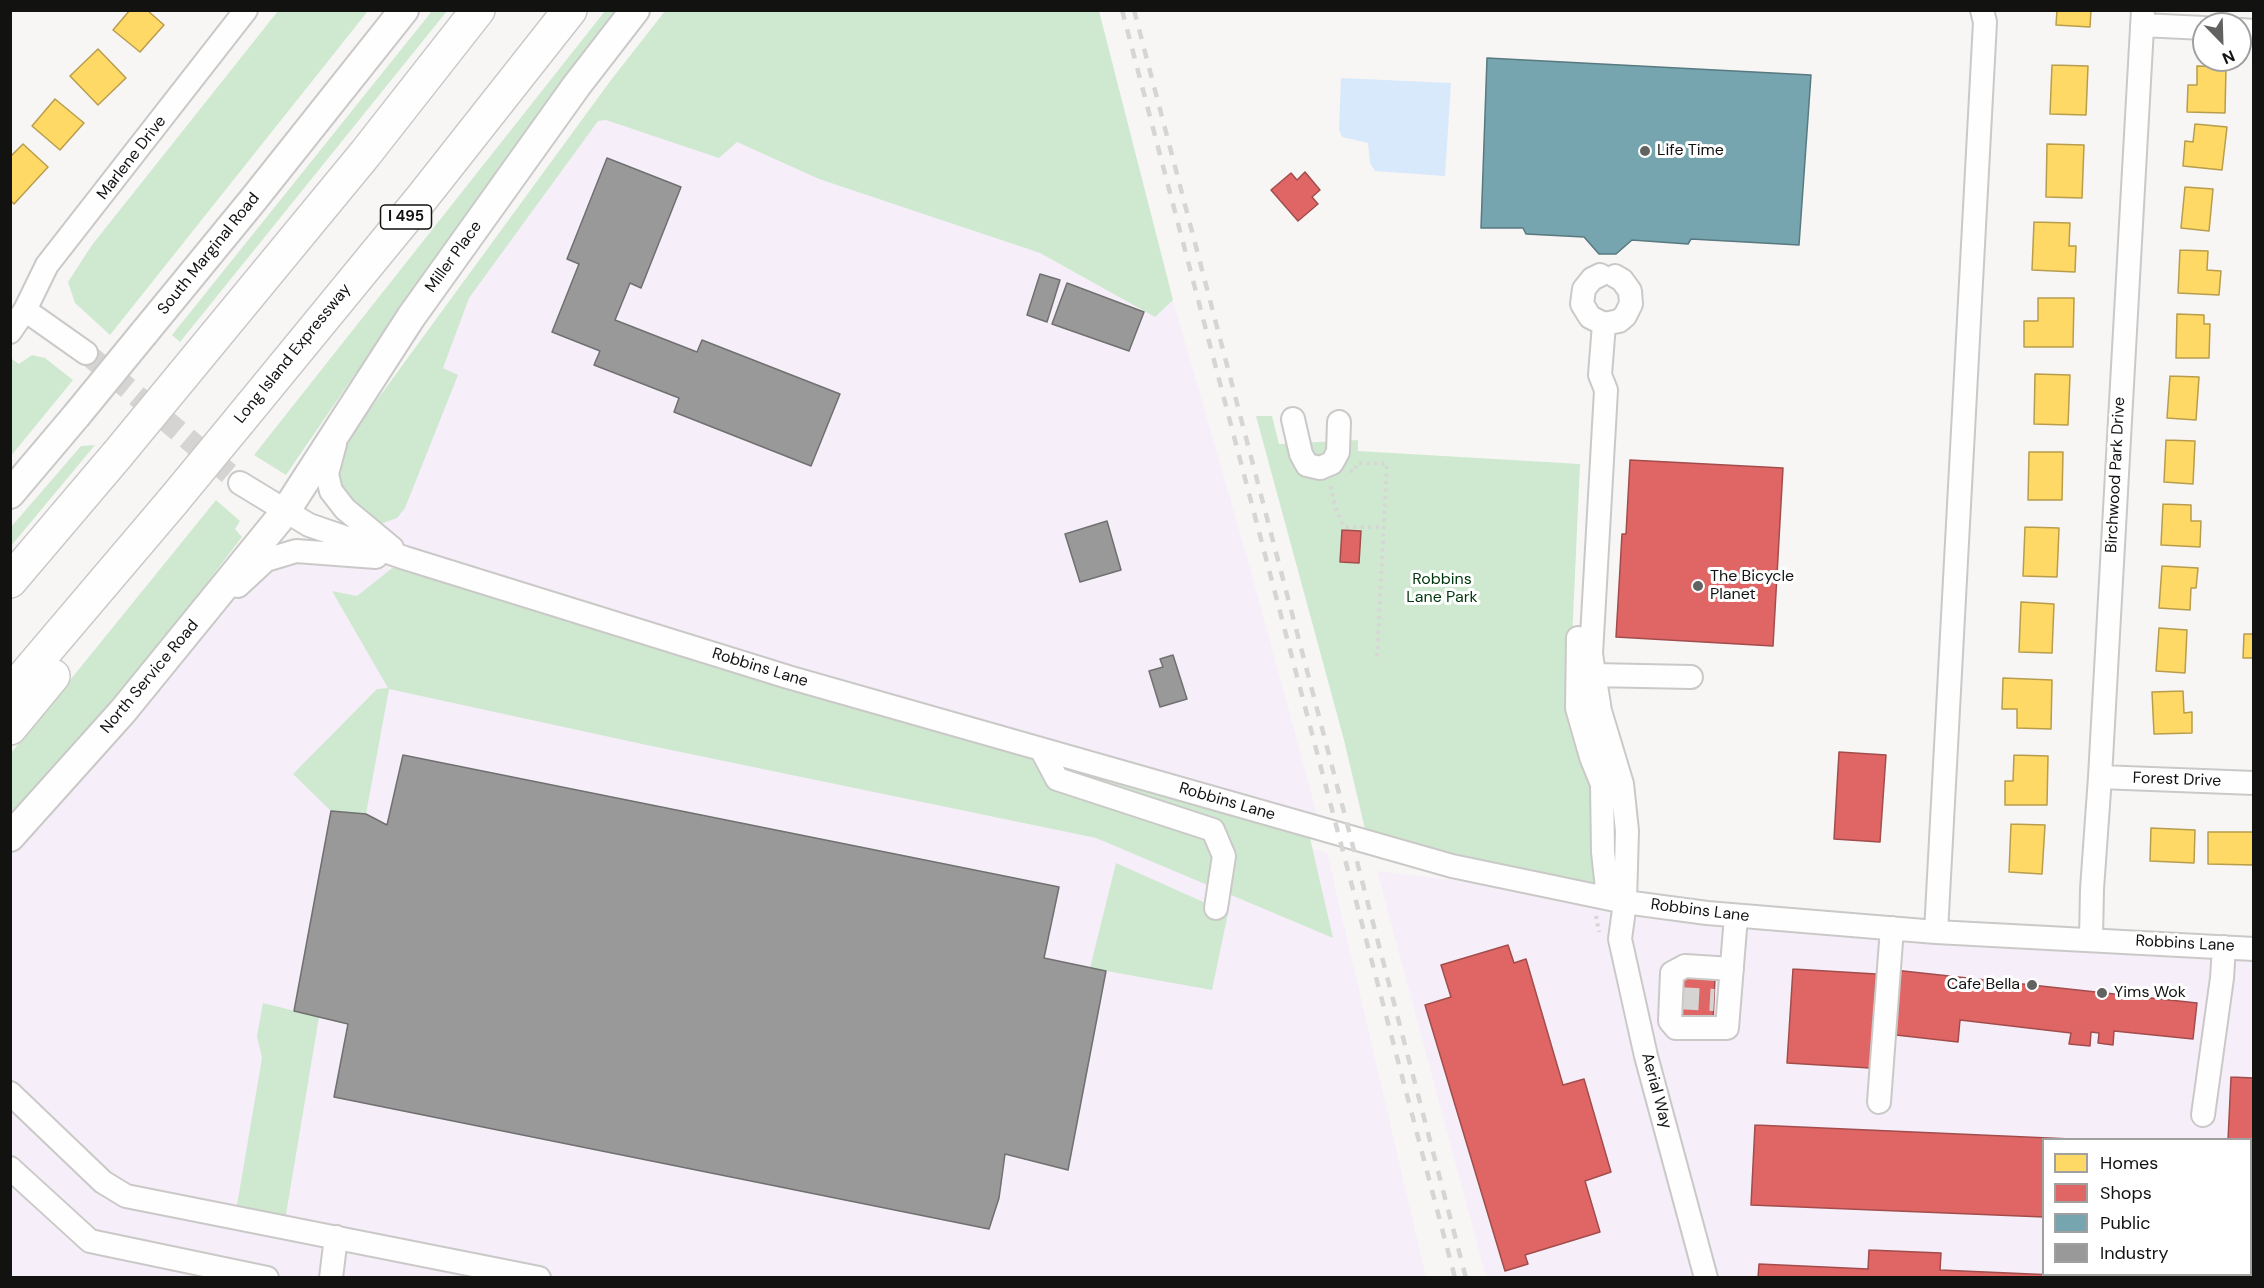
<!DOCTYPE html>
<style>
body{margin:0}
#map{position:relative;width:2264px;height:1288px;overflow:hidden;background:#f7f6f5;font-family:"DM Sans",sans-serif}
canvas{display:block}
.frame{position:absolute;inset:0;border:12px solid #121211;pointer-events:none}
.legend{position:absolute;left:2042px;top:1138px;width:210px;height:138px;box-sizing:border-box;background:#fff;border:2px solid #a0a0a0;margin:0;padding:8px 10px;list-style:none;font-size:18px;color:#121211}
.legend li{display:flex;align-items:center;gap:12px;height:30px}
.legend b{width:30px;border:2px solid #a0a0a0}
.north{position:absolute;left:2192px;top:12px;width:60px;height:60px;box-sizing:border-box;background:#fff;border:2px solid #a0a0a0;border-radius:50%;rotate:157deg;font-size:16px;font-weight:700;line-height:24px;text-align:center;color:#121211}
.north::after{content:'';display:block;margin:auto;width:21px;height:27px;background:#626261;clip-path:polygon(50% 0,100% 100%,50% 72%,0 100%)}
</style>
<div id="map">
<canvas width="2264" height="1288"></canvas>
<div class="frame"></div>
<ul class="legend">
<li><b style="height:16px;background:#ffd966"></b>Homes</li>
<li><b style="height:16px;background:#e06666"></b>Shops</li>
<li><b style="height:16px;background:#76a5af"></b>Public</li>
<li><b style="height:16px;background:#999"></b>Industry</li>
</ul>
<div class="north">N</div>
</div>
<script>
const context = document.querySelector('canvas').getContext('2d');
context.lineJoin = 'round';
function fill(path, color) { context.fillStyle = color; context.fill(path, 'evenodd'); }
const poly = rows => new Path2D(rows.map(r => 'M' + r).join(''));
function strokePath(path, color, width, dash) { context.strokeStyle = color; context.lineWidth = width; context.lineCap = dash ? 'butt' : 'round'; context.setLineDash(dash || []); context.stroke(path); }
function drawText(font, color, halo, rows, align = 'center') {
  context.font = font + ' "DM Sans",sans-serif'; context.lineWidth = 6; context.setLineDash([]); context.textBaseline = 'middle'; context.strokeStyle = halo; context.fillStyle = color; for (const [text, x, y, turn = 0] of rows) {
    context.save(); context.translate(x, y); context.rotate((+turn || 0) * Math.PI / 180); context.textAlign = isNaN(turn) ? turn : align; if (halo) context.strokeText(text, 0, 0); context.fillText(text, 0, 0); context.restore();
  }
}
const industrial = poly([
 [593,106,737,142,819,179,1040,253,1155,317,1173,300,1251,571,1321,829,468,578,1327,853,1426,1277,11,1278,11,824,253,562,372,551,338,465],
 [1377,871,1681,908,2253,949,2253,1277,1486,1277],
 [2044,1140,2250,1140,2250,1274,2044,1274]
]);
const green = poly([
 [278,11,368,11,110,335,75,303,68,282,92,245],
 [432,11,447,11,180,342,172,335],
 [605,11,621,11,375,345,286,475,254,455],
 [665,11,1099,11,1173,300,1155,317,1040,253,819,179,737,142,719,158,606,120,598,121,469,298,443,368,458,375,405,508,397,518,383,523,370,521,334,484,344,445,611,80],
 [32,355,45,358,73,380,11,456,11,362,12,359,19,364],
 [1256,416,1272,416,1279,444,1358,440,1358,451,1580,464,1569,706,1596,789,1595,895,1368,842,1344,740],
 [95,445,11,546,11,527,81,446],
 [216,500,240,521,235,529,242,537,157,648,83,734,11,814,11,753],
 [405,558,1307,825,1333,938,1096,838,642,744,389,689,366,814,331,811,293,774,377,689,388,688,332,591,357,596],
 [1116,863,1228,913,1212,990,1090,968],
 [263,1003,319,1017,284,1226,235,1217,262,1058,257,1036]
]);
const water = poly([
 [1341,78,1451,83,1445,176,1375,171,1370,163,1368,143,1342,137,1339,130]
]);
const homes = poly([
 [130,10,147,10,164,25,140,52,113,30,130,10],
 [2057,10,2091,10,2090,27,2056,25,2057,10],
 [98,49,126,78,98,105,70,76,98,49],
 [2052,65,2088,66,2086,115,2050,114,2052,65],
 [2197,66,2226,67,2225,113,2187,112,2188,85,2197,85,2197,66],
 [55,99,84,123,60,150,32,126,55,99],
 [2195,124,2227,127,2222,170,2183,166,2185,141,2193,142,2195,124],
 [23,144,48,167,14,204,10,200,10,157,23,144],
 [2047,144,2084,145,2082,198,2046,197,2047,144],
 [2185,187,2213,189,2209,231,2181,228,2185,187],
 [2034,222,2070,223,2069,246,2076,246,2075,272,2032,270,2034,222],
 [2180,250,2208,251,2207,270,2221,271,2219,295,2178,293,2180,250],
 [2038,298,2074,298,2073,347,2024,347,2024,321,2038,321,2038,298],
 [2177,314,2204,315,2204,324,2210,324,2209,358,2176,358,2177,314],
 [2035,374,2070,375,2068,425,2034,424,2035,374],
 [2170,376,2199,377,2196,420,2167,418,2170,376],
 [2166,440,2195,441,2193,484,2164,482,2166,440],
 [2029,452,2063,452,2062,500,2028,500,2029,452],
 [2163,504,2191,505,2191,521,2201,521,2200,547,2161,545,2163,504],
 [2025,527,2059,528,2057,577,2023,576,2025,527],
 [2162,566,2198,568,2196,588,2191,588,2190,610,2159,608,2162,566],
 [2021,602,2054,604,2052,653,2019,652,2021,602],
 [2159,628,2187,630,2185,673,2156,671,2159,628],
 [2244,634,2254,634,2254,658,2243,658,2244,634],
 [2003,678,2052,680,2051,729,2017,728,2017,709,2002,709,2003,678],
 [2183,691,2184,713,2192,712,2192,733,2154,734,2152,692,2183,691],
 [2014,755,2048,756,2047,805,2005,805,2005,781,2013,781,2014,755],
 [2011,824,2045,825,2042,874,2009,872,2011,824],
 [2151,828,2195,830,2194,863,2150,861,2151,828],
 [2208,832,2254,832,2254,865,2208,864,2208,832]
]);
const shops = poly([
 [1305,172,1320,190,1312,197,1318,204,1298,221,1271,190,1291,173,1297,180,1305,172],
 [1630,460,1783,468,1773,646,1616,637,1622,534,1626,534,1630,460],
 [1342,530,1361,531,1359,563,1340,562,1342,530],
 [1839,752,1886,755,1880,842,1834,839,1839,752],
 [1508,945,1514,963,1526,959,1563,1085,1584,1079,1611,1172,1585,1181,1600,1232,1525,1255,1528,1264,1505,1271,1425,1005,1451,997,1441,965,1508,945],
 [1793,969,1876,974,1870,1068,1787,1063,1793,969],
 [1894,970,2197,1003,2193,1039,2114,1031,2113,1045,2098,1043,2099,1033,2091,1032,2090,1046,2069,1044,2071,1033,1960,1020,1958,1042,1887,1034,1894,970],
 [1678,976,1715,978,1713,1022,1676,1020,1678,976],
 [2231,1077,2254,1078,2254,1278,2221,1278,2222,1274,2250,1274,2250,1140,2228,1140,2231,1077],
 [1755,1125,2094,1140,2044,1140,2044,1217,1751,1205,1755,1125],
 [1869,1250,1941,1253,1940,1270,2122,1278,1758,1278,1759,1264,1868,1269,1869,1250]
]);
const public = poly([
 [1487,58,1811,75,1799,245,1691,239,1688,244,1632,240,1616,254,1599,254,1584,237,1526,234,1523,228,1481,228,1487,58]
]);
const industry = poly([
 [607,158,681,187,641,288,630,283,615,320,697,352,702,340,840,394,811,466,674,412,679,398,594,365,600,351,552,332,579,264,567,259,607,158],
 [1040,274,1060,280,1047,322,1027,315,1040,274],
 [1067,283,1144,312,1129,351,1052,324,1067,283],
 [1107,521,1121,570,1080,582,1065,534,1107,521],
 [1173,655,1187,699,1160,707,1149,671,1163,667,1160,659,1173,655],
 [403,755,1059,887,1044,958,1106,971,1068,1170,1005,1154,999,1198,989,1229,334,1097,348,1024,294,1011,331,811,366,814,387,825,403,755]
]);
const minorTunnel = poly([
 [86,353,240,483],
 [1677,998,1714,1000]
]);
const path = poly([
 [1350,470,1353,472,1358,463,1387,464,1377,657],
 [1331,486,1335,507,1344,527,1384,527],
 [1596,916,1599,932]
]);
const minor = poly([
 [2142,25,2204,28],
 [2240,30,2254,31],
 [1600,275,1592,279,1584,289,1582,304,1590,317,1604,324,1619,321,1625,316,1631,304,1630,291,1622,280,1615,276],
 [25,310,86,353],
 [1604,324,1600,375,1606,390,1591,654,1600,711,1622,784,1627,831,1625,902,1620,939,1646,1056,1706,1278],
 [10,332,25,310,47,265,246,10],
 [1293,419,1301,454,1307,465,1320,468,1332,463,1338,452,1339,422],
 [335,444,327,474,331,491,345,509,392,548],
 [240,483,309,525,405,558,788,677,1452,866,1625,902,1707,913,1936,932,2254,949],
 [238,586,266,560,296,551,376,557],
 [1578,638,1577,708,1591,757,1602,784,1603,852,1608,898],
 [1594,675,1691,677],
 [1041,749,1057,779,1213,830,1224,856,1216,908],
 [2100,777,2254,783],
 [1936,932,1985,22,1982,10],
 [2091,939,2092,889,2100,777,2143,10],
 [1732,969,1685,966,1672,973,1670,1021,1676,1028,1727,1028,1736,916],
 [10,1093,103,1182,126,1196,539,1278],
 [1879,1102,1892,928],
 [2203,1115,2222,978,2224,947],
 [10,1168,90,1241,267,1278],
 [331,1278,336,1237]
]);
const major = poly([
 [144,333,253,200,404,10],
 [10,494,76,416],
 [10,837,123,711,285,512,411,317,577,85,635,10]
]);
const highway = poly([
 [183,375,365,154,478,10],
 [239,421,421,199,570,10],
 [10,581,117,455],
 [10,693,173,501],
 [10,728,53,676]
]);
const rail = poly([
 [1122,10,1455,1278],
 [1134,10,1466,1278]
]);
const majorBridge = poly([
 [76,416,144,333]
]);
const highwayBridge = poly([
 [117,455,183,375],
 [173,501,239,421]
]);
const markers = [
 [1645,151,6,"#626261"],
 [1698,586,6,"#626261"],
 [2032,985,6,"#626261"],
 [2102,993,6,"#626261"]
];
const shields = [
 [406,217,51]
];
const shieldNames = [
 ["I 495",406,217]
];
const poiNames = [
 ["Life Time",1657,151],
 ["The Bicycle",1710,577],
 ["Planet",1710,595],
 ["Cafe Bella",2020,985,"right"],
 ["Yims Wok",2114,993]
];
const streetNames = [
 ["Marlene Drive",132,158,-52],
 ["South Marginal Road",209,254,-51],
 ["Miller Place",454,257,-54],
 ["Long Island Expressway",293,354,-51],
 ["Birchwood Park Drive",2116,475,-87],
 ["Robbins Lane",760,668,17],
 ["North Service Road",150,677,-50],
 ["Forest Drive",2177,780,2],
 ["Robbins Lane",1227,802,16],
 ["Robbins Lane",1700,911,7],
 ["Robbins Lane",2185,944,3],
 ["Aerial Way",1656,1091,75]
];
const parkNames = [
 ["Robbins",1442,580],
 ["Lane Park",1442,598]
];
fill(industrial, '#f6eef9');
fill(green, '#cfe9d0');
fill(water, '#d8e9fb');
fill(homes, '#ffd966');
strokePath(homes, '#b89d4c', 1.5);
fill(shops, '#e06666');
strokePath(shops, '#a24d4c', 1.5);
fill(public, '#76a5af');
strokePath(public, '#587980', 1.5);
fill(industry, '#999');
strokePath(industry, '#707070', 1.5);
strokePath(minorTunnel, '#d5d4d3', 22, [22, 11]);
strokePath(minor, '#cac9c8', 26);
strokePath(major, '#cac9c8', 32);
strokePath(highway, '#cac9c8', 36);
strokePath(path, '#d6d6d5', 4, [3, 4.5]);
strokePath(minor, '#fefefe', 22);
strokePath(major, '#fefefe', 28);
strokePath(highway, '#fefefe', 33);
strokePath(rail, '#d5d5d4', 4.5, [10, 10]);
strokePath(majorBridge, '#cac9c8', 32, []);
strokePath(highwayBridge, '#cac9c8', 36, []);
strokePath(majorBridge, '#fefefe', 28);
strokePath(highwayBridge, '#fefefe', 33);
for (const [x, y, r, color] of markers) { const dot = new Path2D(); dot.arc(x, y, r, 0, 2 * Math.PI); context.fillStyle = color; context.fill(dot); strokePath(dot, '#fff', 2); }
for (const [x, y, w] of shields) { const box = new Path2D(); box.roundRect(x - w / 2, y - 12, w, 24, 4.5); context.fillStyle = '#fff'; context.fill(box); strokePath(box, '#121211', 1.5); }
drawText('bold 15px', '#121211', null, shieldNames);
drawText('16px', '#121211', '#fff', poiNames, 'left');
drawText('16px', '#121211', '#fff', streetNames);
drawText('16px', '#00360d', '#fff', parkNames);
</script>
